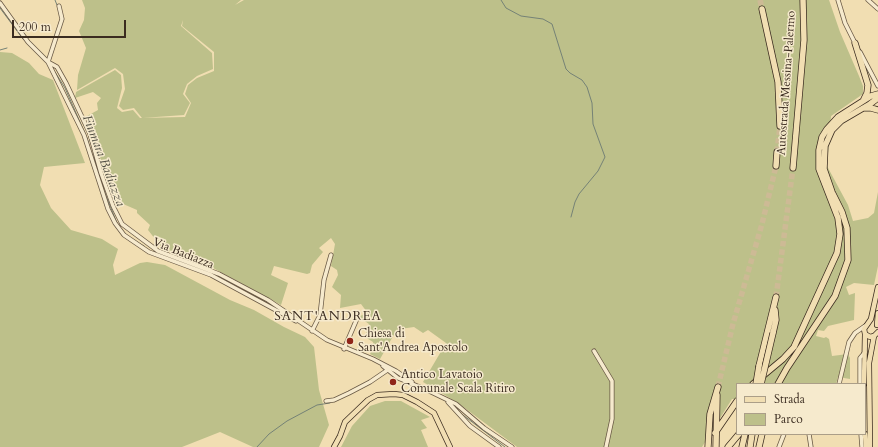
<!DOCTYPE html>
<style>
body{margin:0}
#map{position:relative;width:878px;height:447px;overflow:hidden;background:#f1deb2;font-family:Cardo,serif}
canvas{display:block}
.legend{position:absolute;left:736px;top:383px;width:130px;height:52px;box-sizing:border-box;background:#f6eacd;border:1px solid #ab9e88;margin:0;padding:5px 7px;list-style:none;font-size:12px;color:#3b2c20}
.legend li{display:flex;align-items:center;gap:8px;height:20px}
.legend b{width:20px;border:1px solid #ab9e88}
.scale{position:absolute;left:12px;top:20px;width:114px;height:18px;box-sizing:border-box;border:2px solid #3b2c20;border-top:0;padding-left:5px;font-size:12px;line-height:14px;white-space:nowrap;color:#3b2c20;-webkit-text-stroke:3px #f6eacd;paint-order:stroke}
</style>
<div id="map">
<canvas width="878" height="447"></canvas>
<ul class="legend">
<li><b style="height:5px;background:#f1deb2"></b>Strada</li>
<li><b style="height:11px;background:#bdc08a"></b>Parco</li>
</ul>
<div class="scale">200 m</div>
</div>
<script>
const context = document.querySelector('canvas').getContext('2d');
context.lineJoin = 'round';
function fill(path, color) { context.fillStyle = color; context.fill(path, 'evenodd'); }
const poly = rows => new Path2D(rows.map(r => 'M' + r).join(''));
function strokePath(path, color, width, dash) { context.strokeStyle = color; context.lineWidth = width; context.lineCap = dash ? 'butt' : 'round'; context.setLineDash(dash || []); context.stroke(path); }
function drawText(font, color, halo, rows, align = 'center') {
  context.font = font + ' Cardo,serif'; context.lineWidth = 3; context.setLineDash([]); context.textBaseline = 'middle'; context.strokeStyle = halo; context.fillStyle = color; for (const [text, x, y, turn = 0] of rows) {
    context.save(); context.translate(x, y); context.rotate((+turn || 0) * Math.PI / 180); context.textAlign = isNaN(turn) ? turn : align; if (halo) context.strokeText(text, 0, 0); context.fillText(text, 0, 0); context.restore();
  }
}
const green = poly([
 [82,0,241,0,235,5,244,0,829,0,840,32,859,76,863,86,863,94,831,116,827,166,848,205,853,221,868,218,874,213,878,192,878,266,874,285,854,283,846,287,849,295,855,293,854,320,828,326,824,331,818,330,816,336,824,338,826,337,829,339,832,356,848,354,850,358,850,379,838,377,836,384,737,384,737,399,732,399,702,447,517,447,458,403,423,382,446,343,428,330,423,333,414,327,400,329,396,331,380,359,370,354,374,346,373,342,365,337,369,324,359,317,367,312,361,304,340,308,341,295,332,287,338,275,337,270,331,266,335,244,331,238,319,248,323,252,312,265,310,273,307,274,274,266,271,275,288,283,281,305,202,262,163,249,148,230,150,225,137,213,137,210,114,200,103,171,95,134,87,116,98,110,97,103,101,98,93,92,75,98,76,92,115,70,121,75,122,88,117,108,122,112,133,110,140,118,185,117,191,103,185,94,188,85,197,78,214,71,214,52,182,26,183,20,181,26,212,53,213,69,197,76,187,84,183,94,190,103,184,115,142,118,134,108,123,110,119,106,125,89,123,74,115,68,77,90,78,75,86,48,79,31,84,20,85,8],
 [0,52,12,53,29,63,39,74,53,80,85,163,44,167,40,185,51,208,71,230,102,239,118,249,113,265,115,275,140,263,147,262,165,265,230,300,254,310,284,327,305,337,314,347,319,390,329,425,319,447,253,447,220,432,182,447,0,447],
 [385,401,401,401,430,417,421,420,427,428,421,430,428,447,341,447,352,426,370,406]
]);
const stream = poly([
 [55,0,57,5],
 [501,0,506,8,521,16,543,19,552,24,566,69,570,73,582,80,587,87,592,103,593,124,605,157,598,171,579,194,575,202,571,217],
 [0,8,23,39],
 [0,50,7,48],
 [55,72,65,88,87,138,92,155],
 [104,191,117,223],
 [121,229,127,235],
 [140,244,144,246],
 [191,266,201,269],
 [208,272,270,305],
 [459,412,505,447],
 [257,447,269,434,287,421,317,405,330,403]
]);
const highwayTunnel = poly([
 [760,0,762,9],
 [777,152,780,126],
 [776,297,793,168],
 [718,387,733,324,762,224,776,166]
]);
const minor = poly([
 [838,0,845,23,855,43],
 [868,0,878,9],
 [0,3,28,42,48,62,57,67,66,83,90,134,101,173,113,206,122,224,158,251,219,274,268,300,327,340,373,359,396,371,412,382],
 [860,52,878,86],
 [48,62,84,135,108,209,115,223,124,235,149,252,211,275,296,321],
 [48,62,62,19,59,6],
 [312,331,320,315,324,280,331,255],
 [344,349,356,321],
 [594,351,612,381,612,419,606,447],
 [383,366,398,378,427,390,456,404,484,428,512,447],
 [839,384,849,342,855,333,865,326],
 [860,384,860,358,865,352],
 [326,401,334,400,349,393,370,382,389,369],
 [448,402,470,426,499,447],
 [809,434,811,447],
 [861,434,862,447],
 [779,447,784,434]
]);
const major = poly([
 [878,287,871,319,864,329,865,334,870,337,874,336,878,332],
 [877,325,878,313],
 [864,384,865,334],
 [865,434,866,447],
 [334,447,340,436,345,422,368,400,377,395,394,394,403,395,417,402,434,413,450,447],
 [870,447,869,363,874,336]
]);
const highway = poly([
 [762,9,778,82,780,126],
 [855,43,868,85,867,93,864,99],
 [865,108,871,108,878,110],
 [776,166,777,152],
 [793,168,804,40,803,0],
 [773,333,776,320,775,310],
 [759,366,776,297],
 [753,384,783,359,794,347,837,253,840,234,838,218,819,169,819,150,822,137,827,129,838,117,871,96,878,94],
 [778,384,787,368,835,296,848,260,847,228,842,212,832,192,824,169,825,146,832,130,841,121,870,104,878,98],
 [715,433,737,401],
 [708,447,710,414,718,387],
 [716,447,717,395],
 [728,447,739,434],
 [742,447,745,434],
 [750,447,752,434],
 [759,447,762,434]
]);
const highwayBridge = poly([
 [756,384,759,366],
 [761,384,773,333]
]);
const markers = [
 [350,341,4,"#8f2418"],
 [393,382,4,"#8f2418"]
];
const streetNames = [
 ["Autostrada Messina-Palermo",787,83,-86],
 ["Via Badiazza",183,254,22]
];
const poiNames = [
 ["Chiesa di",358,334],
 ["Sant'Andrea Apostolo",358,348],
 ["Antico Lavatoio",401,375],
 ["Comunale Scala Ritiro",401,389]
];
const waterNames = [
 ["Fiumara Badiazza",103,161,69]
];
const neighbourhoodNames = [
 ["SANT'ANDREA",328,317]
];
fill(green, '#bdc08a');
strokePath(stream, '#758276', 1);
strokePath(highwayTunnel, '#cdba95', 5.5, [5.5, 3]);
strokePath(minor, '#685844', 5);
strokePath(major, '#3b2c20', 6);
strokePath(highway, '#3b2c20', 7);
strokePath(minor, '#f6eacd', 3.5);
strokePath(major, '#f1deb2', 4.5);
strokePath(highway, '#f1deb2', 5.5);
strokePath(highwayBridge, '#3b2c20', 7, []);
strokePath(highwayBridge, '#f1deb2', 5.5);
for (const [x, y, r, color] of markers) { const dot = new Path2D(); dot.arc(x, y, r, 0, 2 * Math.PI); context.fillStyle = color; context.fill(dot); strokePath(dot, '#f6eacd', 1.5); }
drawText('12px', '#3b2c20', '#f6eacd', streetNames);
drawText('12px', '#3b2c20', '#f6eacd', poiNames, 'left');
drawText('italic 13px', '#535044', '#f6eacd', waterNames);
context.letterSpacing = '1px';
drawText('13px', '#3b2c20', '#f6eacd', neighbourhoodNames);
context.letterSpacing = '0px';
</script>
